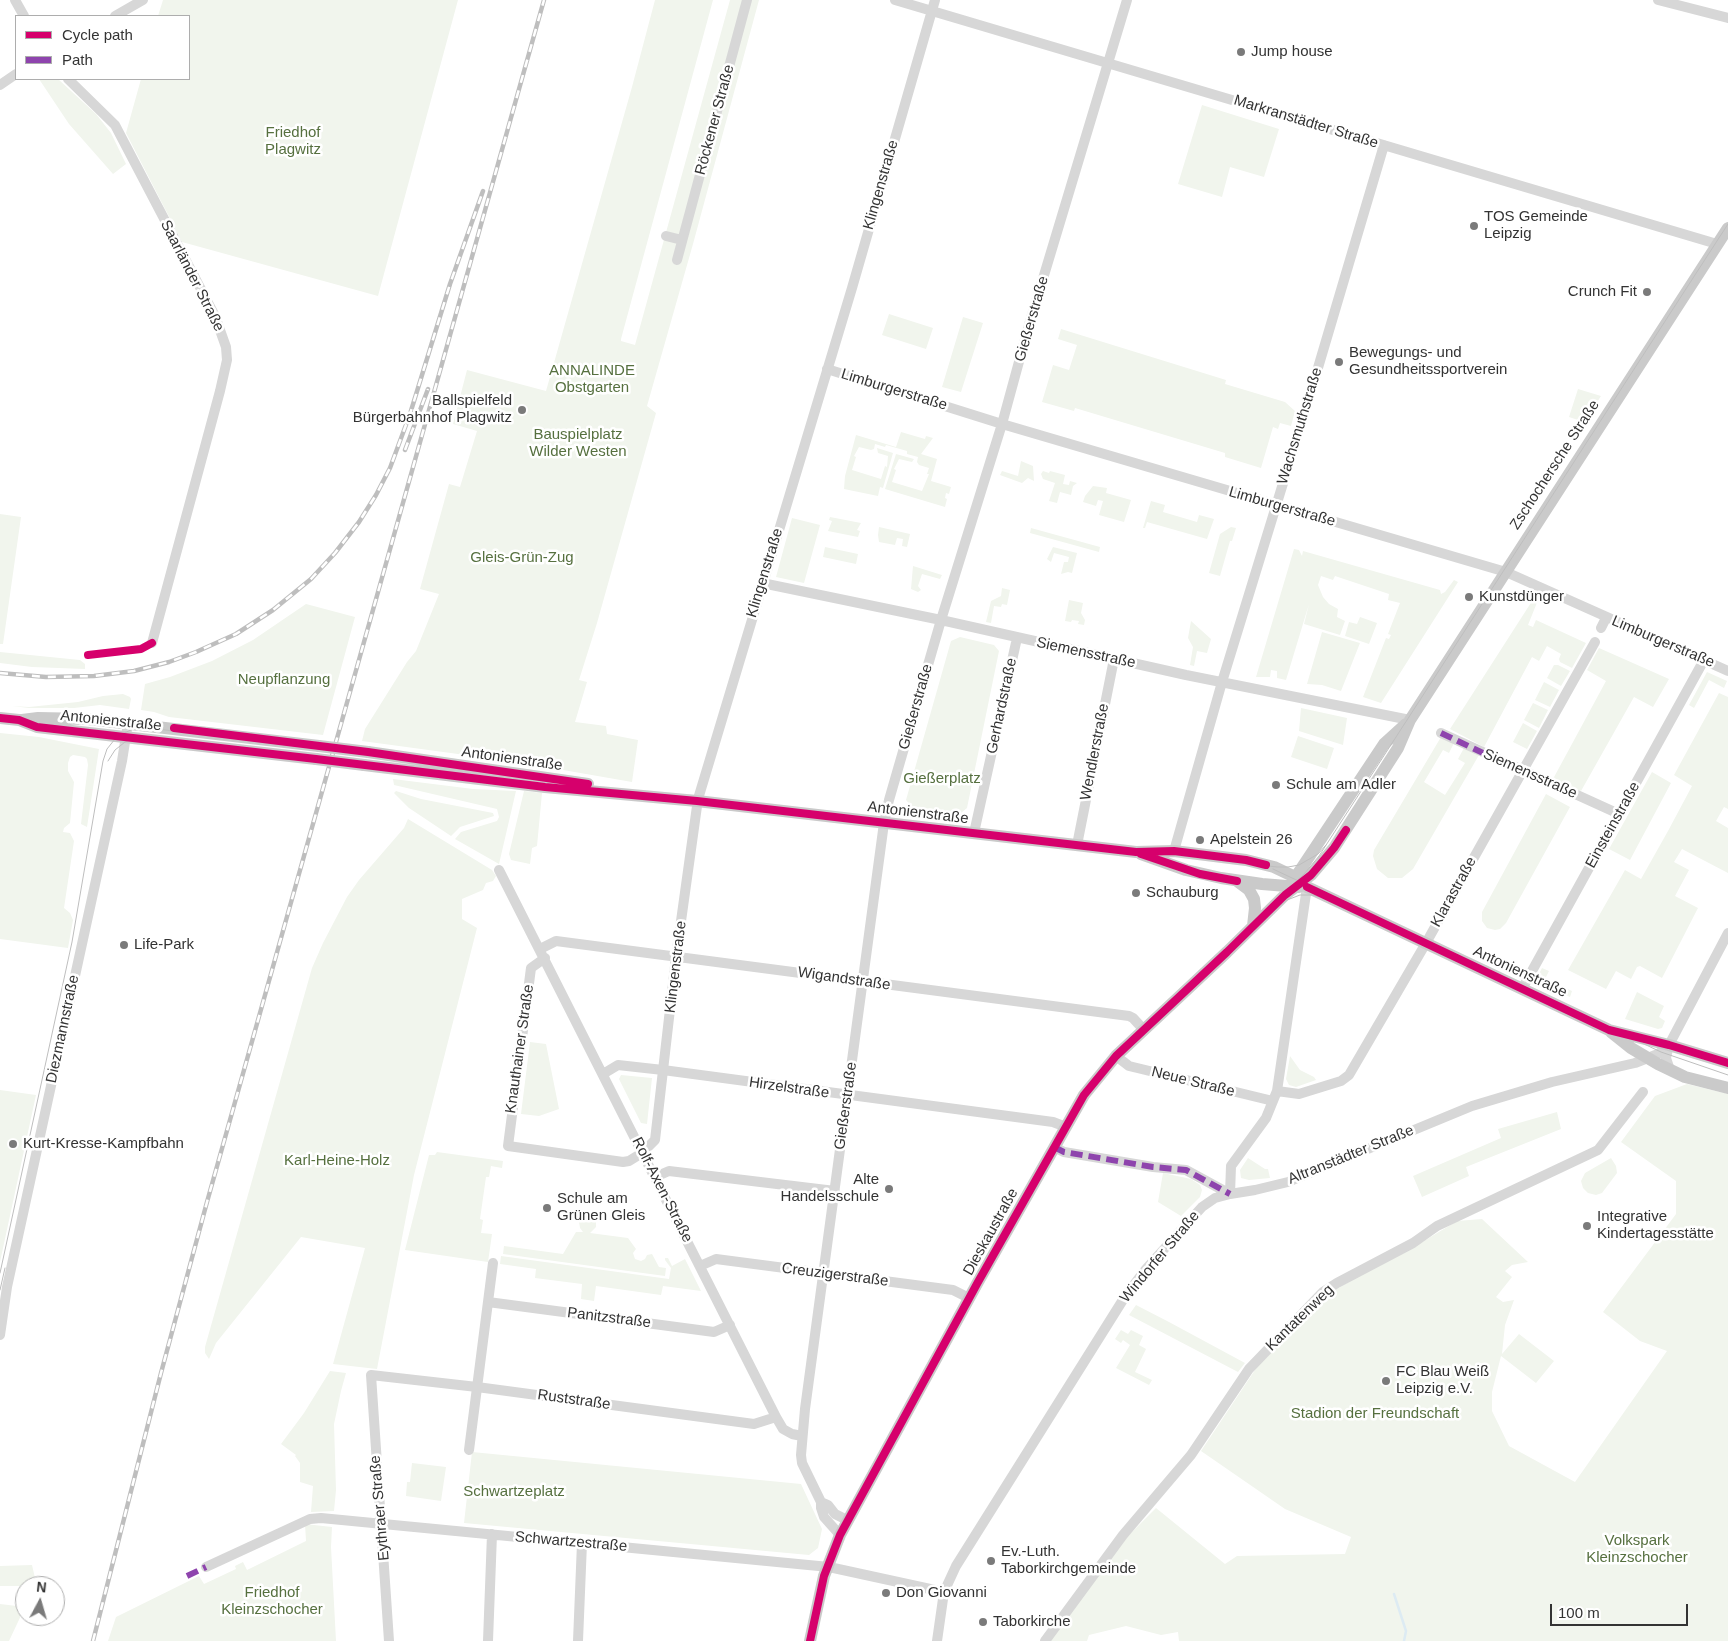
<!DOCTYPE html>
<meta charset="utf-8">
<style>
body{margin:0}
#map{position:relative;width:1728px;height:1641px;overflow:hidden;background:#fff;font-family:Arial,sans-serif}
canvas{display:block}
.legend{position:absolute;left:15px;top:15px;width:175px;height:65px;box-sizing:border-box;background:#fff;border:1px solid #adadad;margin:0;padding:6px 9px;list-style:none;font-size:15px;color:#333}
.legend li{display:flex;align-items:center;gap:10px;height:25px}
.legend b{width:25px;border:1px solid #adadad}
.north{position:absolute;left:15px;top:1576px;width:50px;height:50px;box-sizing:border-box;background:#fff;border:1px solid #adadad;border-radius:50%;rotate:6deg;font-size:14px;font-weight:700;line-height:20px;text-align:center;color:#333}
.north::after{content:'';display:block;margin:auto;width:18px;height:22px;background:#7a7a7a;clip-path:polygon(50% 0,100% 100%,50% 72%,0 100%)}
.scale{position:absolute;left:1550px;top:1604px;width:138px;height:22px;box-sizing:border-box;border:2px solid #333;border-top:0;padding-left:6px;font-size:15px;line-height:18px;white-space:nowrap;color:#333;-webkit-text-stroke:4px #fff;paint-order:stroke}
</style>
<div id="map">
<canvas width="1728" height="1641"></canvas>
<ul class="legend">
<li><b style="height:6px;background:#d6006c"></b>Cycle path</li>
<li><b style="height:6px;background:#8e44ad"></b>Path</li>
</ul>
<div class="north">N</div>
<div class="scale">100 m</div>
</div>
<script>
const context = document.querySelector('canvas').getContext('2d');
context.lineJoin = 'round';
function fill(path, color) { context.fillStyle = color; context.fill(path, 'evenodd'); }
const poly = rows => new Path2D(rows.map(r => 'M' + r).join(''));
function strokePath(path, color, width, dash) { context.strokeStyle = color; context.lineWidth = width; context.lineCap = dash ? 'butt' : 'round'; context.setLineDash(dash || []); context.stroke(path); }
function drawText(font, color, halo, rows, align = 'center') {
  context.font = font + ' Arial,sans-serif'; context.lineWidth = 5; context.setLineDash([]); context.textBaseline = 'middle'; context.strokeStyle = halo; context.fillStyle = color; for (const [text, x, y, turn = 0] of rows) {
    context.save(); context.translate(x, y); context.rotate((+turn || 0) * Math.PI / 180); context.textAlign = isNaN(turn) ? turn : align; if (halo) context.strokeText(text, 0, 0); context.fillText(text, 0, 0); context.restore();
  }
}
const green = poly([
 [163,0,458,0,378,296,182,242,126,133,141,79,189,79,189,16,158,16],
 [655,0,713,0,621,339,621,341,635,345,730,0,759,0,693,244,647,406,656,413,597,623,579,680,587,682,575,722,606,726,607,734,638,740,632,782,517,762,362,741,365,729,407,662,416,651,439,594,420,589,449,484,460,487,477,431,453,424,467,370,546,391,632,87],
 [39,79,58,79,96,114,111,133,126,164,113,174,69,124],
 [1202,105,1279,129,1264,177,1230,167,1222,197,1178,184],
 [889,314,933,328,926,349,882,335],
 [963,317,983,323,961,392,942,387],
 [1061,329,1226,380,1225,384,1285,402,1295,411,1291,426,1280,423,1278,429,1273,427,1261,468,1225,457,1225,453,1075,408,1074,411,1042,402,1053,365,1069,370,1077,345,1058,339],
 [1578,389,1601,396,1584,422,1569,417],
 [901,432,925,439,926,436,933,438,921,454,937,459,931,481,951,487,949,494,946,493,945,498,947,499,945,507,885,489,896,454,914,459,912,462,899,459,894,469,896,470,892,482,922,491,929,474,927,474,929,468,919,465,917,462,918,457,907,454,907,451,886,445,885,447,875,444,874,449,871,450,859,447,854,456,856,457,852,470,881,479,885,466,887,467,888,456,878,453,877,448,893,453,883,488,880,487,878,496,844,489,845,476,856,435,896,447],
 [1021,461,1033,466,1034,481,1028,478,1022,483,1000,475,1002,471,1018,476],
 [1043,471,1049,473,1050,471,1065,475,1063,484,1069,485,1070,481,1077,483,1073,486,1071,495,1060,492,1057,503,1049,501,1055,483,1043,479,1041,474],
 [1093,486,1107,488,1106,493,1131,500,1124,522,1099,515,1103,501,1098,500,1096,506,1083,502,1085,496],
 [1151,501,1165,505,1163,512,1197,522,1199,515,1214,519,1207,539,1147,522,1145,528,1143,528],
 [0,514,21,517,3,644,0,644],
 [830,517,861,523,857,530,860,531,858,537,828,531,832,521,829,520],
 [792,518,820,525,804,583,776,577],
 [879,527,910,534,907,547,902,546,903,539,897,538,895,545,879,542,878,535],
 [1231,527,1236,528,1232,541,1230,541,1220,576,1209,573,1220,534],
 [1031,528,1100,547,1099,552,1030,533],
 [825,547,858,554,856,564,823,557],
 [1053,547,1077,553,1072,573,1068,572,1061,574,1064,562,1068,562,1069,557,1054,553,1051,562,1047,559],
 [1294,549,1299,550,1302,556,1303,551,1440,590,1441,594,1445,592,1454,580,1458,582,1381,703,1363,697,1386,638,1389,639,1391,635,1388,634,1400,603,1388,600,1389,594,1335,576,1333,580,1321,576,1318,585,1323,597,1329,604,1338,609,1337,617,1345,621,1340,635,1304,624,1309,604,1286,680,1277,678,1277,671,1271,670,1270,677,1256,677],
 [913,566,942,575,940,579,922,574,918,586,921,590,918,592,911,589],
 [1002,588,1010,590,1007,605,1002,604,1001,607,994,606,991,623,986,622,991,601,1001,596],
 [1534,598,1538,600,1528,625,1533,627,1536,620,1586,643,1572,668,1560,662,1559,659,1561,654,1547,646,1539,661,1532,657,1484,747,1450,729],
 [1069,600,1083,603,1081,613,1085,620,1084,625,1078,624,1079,621,1072,620,1071,622,1065,621],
 [306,604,355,617,323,735,169,717,154,712,141,710,145,684,170,677,212,661,253,640],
 [1360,617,1377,623,1369,644,1345,636,1349,622,1357,624],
 [1191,621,1211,639,1207,653,1197,651,1194,666,1190,665,1193,647,1188,638],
 [1322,632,1360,643,1341,691,1322,685,1307,684],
 [960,637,994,645,999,651,967,808,961,813,912,807,906,800,951,641],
 [1599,648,1669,679,1653,707,1634,697,1581,791,1553,779,1606,681,1587,670],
 [0,652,80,660,85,664,85,669,32,667,0,663],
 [1554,665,1558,665,1570,671,1561,686,1547,678],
 [1707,672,1727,681,1724,688,1709,680,1694,708,1689,705],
 [1544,682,1559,690,1550,707,1535,700],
 [1719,693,1728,697,1728,809,1724,807,1716,821,1728,828,1728,873,1682,849,1674,862,1689,870,1675,896,1698,908,1662,978,1640,966,1637,967,1631,979,1616,971,1606,989,1568,970,1625,870,1641,879,1668,831,1692,786,1674,775],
 [123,694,130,697,131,699,129,709,100,705,74,708,29,708,12,706,29,707,78,702,103,696],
 [1533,703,1548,710,1539,728,1524,720],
 [1301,708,1347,718,1343,745,1299,731],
 [1523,723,1537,731,1527,749,1513,742],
 [0,733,39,737,99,749,87,827,81,824,88,765,87,759,85,757,73,755,70,757,68,763,68,771,74,782,70,823,64,828,63,832,70,833,74,841,64,908,70,913,73,920,68,948,0,939],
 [1298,736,1334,748,1327,769,1291,757],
 [1441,737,1454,743,1449,753,1443,750,1424,782,1445,795,1465,763,1458,759,1464,748,1479,755,1413,869,1402,878,1388,878,1377,869,1373,856,1374,850],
 [1652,772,1671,783,1630,860,1609,849],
 [393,779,473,789,516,791,499,864,455,839,461,832,497,821,499,817,497,809,394,785],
 [396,791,421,799,493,813,494,816,460,827,451,836,409,808,394,793],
 [524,791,542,793,537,846,532,848,530,864,511,860,509,854],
 [1546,794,1570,807,1506,923,1500,929,1495,930,1487,928,1482,921,1482,912],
 [408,819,492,870,496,876,493,881,486,883,483,890,462,899,462,919,477,928,414,1175,377,1369,333,1364,365,1248,301,1237,216,1343,209,1359,205,1353,205,1347,312,968,323,943,347,897,359,880,404,828],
 [1542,968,1549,971,1545,979,1572,991,1570,997,1539,982,1538,976],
 [1637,992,1664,1006,1659,1017,1665,1021,1662,1028,1658,1029,1625,1019],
 [530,1042,546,1044,559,1109,539,1116,521,1114],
 [1290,1056,1300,1070,1314,1077,1316,1080,1296,1087,1289,1085,1286,1079],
 [621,1075,652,1078,647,1124,641,1123,619,1079],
 [1687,1084,1728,1094,1728,1641,1179,1641,1178,1632,1161,1635,1126,1626,1089,1635,1087,1641,1050,1641,1127,1537,1156,1508,1225,1564,1237,1556,1345,1554,1351,1537,1285,1509,1201,1451,1257,1367,1328,1294,1382,1263,1404,1253,1457,1221,1482,1219,1528,1262,1512,1265,1505,1271,1512,1277,1496,1297,1503,1302,1514,1300,1505,1325,1502,1354,1519,1334,1554,1361,1536,1383,1501,1356,1492,1392,1492,1411,1509,1446,1575,1482,1667,1351,1640,1341,1603,1312,1676,1214,1676,1181,1621,1142,1655,1096],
 [0,1090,36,1095,0,1262],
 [1557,1112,1561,1129,1466,1167,1469,1176,1422,1197,1413,1176,1501,1138,1498,1129],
 [437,1152,503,1161,502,1168,491,1166,489,1177,486,1177,480,1219,483,1220,481,1233,492,1234,488,1262,405,1250,429,1155,435,1155],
 [1248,1158,1265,1169,1268,1169,1270,1178,1249,1180,1241,1178,1240,1170],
 [1611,1158,1616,1166,1617,1173,1602,1193,1596,1195,1588,1193,1583,1188,1581,1181,1585,1173],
 [1163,1173,1191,1179,1200,1185,1202,1190,1200,1197,1181,1216,1158,1202],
 [587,1215,592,1216,596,1221,596,1227,590,1233,628,1238,636,1249,633,1253,635,1259,641,1261,645,1259,647,1255,652,1254,659,1267,666,1268,665,1276,503,1254,504,1246,563,1254,576,1232,583,1232,580,1228,579,1222,581,1217],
 [501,1256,669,1279,671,1268,665,1260,665,1258,668,1258,672,1266,685,1259,701,1291,663,1286,661,1295,596,1286,594,1301,581,1299,582,1284,535,1278,536,1269,500,1264],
 [1136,1305,1169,1322,1245,1363,1238,1372,1129,1315],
 [1121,1330,1128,1334,1131,1330,1143,1336,1139,1345,1146,1349,1135,1372,1152,1380,1149,1385,1116,1368,1130,1345,1123,1340,1121,1343,1115,1339],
 [330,1371,346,1373,341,1391,334,1424,336,1490,334,1511,311,1512,313,1486,300,1482,300,1463,295,1456,296,1455,281,1444,304,1413],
 [472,1452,801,1484,822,1529,818,1548,809,1555,464,1523],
 [412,1463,446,1467,441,1501,406,1496,407,1482,410,1482],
 [305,1524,332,1527,331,1547,336,1641,108,1641,116,1617,199,1576,204,1584,236,1569,235,1566,243,1562,247,1570,306,1541],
 [32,1565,35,1578,32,1586,0,1586,0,1566],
 [0,1604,25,1607,9,1641,0,1641]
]);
const stream = poly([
 [1394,1594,1406,1631,1404,1641]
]);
const minor = poly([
 [15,0,24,16],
 [895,0,1717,244],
 [1658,0,1728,18],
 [115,16,143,0],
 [68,79,115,125,215,316,226,347,227,360,220,391,152,643],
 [0,85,16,74],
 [666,236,682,240],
 [677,260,747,0],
 [827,369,1002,424,1506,572,1728,671],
 [762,583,941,620,1186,675,1410,720],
 [1601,628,1606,618],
 [1441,733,1619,814],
 [974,833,1017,638],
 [1077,845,1114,659],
 [1174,851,1222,682,1304,415,1384,145],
 [499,870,776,1417,783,1429,792,1434,802,1436],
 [540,949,556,941,1129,1016,1133,1018,1144,1030],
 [545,958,531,968,508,1146,623,1162,629,1161,642,1153,655,1140,676,957,698,799,852,288,935,0],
 [1522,989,1704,660],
 [1116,1056,1129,1066,1273,1101],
 [1670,1070,1666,1058,1669,1045,1728,933],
 [603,1074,618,1065,663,1070,1053,1122,1066,1127],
 [1277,1091,1299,1094,1341,1081,1349,1075,1426,943,1595,642],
 [1054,1147,1064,1152,1153,1167,1186,1170,1230,1194],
 [655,1177,669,1171,835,1191],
 [1230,1194,1231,1166,1266,1118,1277,1091,1307,887],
 [700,1266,716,1259,953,1290,969,1298],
 [488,1302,714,1332,730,1325],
 [0,1335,7,1287,122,761,128,723],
 [469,1450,493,1263],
 [821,1502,828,1505,835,1514,847,1520],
 [840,1535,824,1517,821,1508,821,1502,802,1463,801,1455,805,1409,884,823,889,800,941,620,1002,424,1029,325,1127,0],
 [206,1567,310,1519,321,1518,829,1567,944,1592],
 [389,1641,371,1375,477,1387,754,1424,776,1417],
 [488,1641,492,1534],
 [578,1641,582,1543],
 [937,1641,944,1592,956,1566,1126,1295,1146,1269,1202,1207,1215,1198,1230,1194,1255,1190,1288,1182,1472,1106,1552,1082,1635,1063,1658,1054,1669,1045],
 [1045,1641,1123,1535,1191,1455,1249,1369,1323,1292,1337,1283,1413,1243,1437,1226,1598,1150,1643,1092]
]);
const major = poly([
 [0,718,19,720,37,727,316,759],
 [22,720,38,718,88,719,319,746],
 [368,752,588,784],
 [364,765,545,787,697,801,1119,850,1136,852,1174,851,1246,860,1274,867,1295,877,1307,887,1609,1030,1669,1045,1728,1063],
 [1141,854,1186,870,1221,878,1262,884,1299,887],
 [1237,881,1249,890,1254,899,1255,908,1253,926],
 [1291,884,1384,744,1406,724],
 [1611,1032,1631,1048,1658,1064,1685,1077,1728,1088],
 [810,1641,824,1576,840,1535,978,1282,1084,1095,1116,1056,1227,952,1285,895,1311,875,1334,848,1398,748,1410,720,1728,228]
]);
const tram = poly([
 [108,761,115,750,125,742,134,738,144,737,421,769],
 [1273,869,1661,1052,1728,1075],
 [1276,909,1287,900,1300,895,1312,895,1326,898],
 [0,1273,72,942,103,761,107,749,115,739,120,735,133,729,149,728,173,731,392,758,602,788,1277,867,1288,867,1299,865,1318,854,1326,845],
 [0,1290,5,1268],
 [807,1641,822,1572,837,1532,969,1293,1082,1094,1108,1060,1196,978,1305,873,1319,856,1728,224]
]);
const rail = poly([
 [405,450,428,389],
 [0,673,46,677,94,676,134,671,169,662,196,652,236,634,273,610,311,579,335,553,359,522,376,495,390,468,410,414,450,284,483,191],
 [93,1641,161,1373,207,1202,544,0]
]);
const majorBridge = poly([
 [319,746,368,752],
 [316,759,364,765]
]);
const quiet = poly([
 [1441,733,1483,753],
 [1054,1147,1064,1152,1153,1167,1186,1170,1230,1194],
 [187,1576,206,1567]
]);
const cycleway = poly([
 [88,655,141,649,152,643],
 [0,718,19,720,37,727,316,759,545,787,697,801,1136,852,1174,851,1246,860,1266,865],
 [174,728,368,752,588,784],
 [1141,854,1200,874,1237,881],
 [1307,887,1609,1030,1669,1045,1728,1063],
 [810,1641,824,1576,840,1535,978,1282,1084,1095,1116,1056,1227,952,1285,895,1311,875,1334,848,1346,830]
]);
const markers = [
 [1241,52,5,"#7a7a7a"],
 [1474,226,5,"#7a7a7a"],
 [1647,292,5,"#7a7a7a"],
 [1339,362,5,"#7a7a7a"],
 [522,410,5,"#7a7a7a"],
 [1469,597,5,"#7a7a7a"],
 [1276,785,5,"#7a7a7a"],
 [1200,840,5,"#7a7a7a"],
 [1136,893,5,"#7a7a7a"],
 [124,945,5,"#7a7a7a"],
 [13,1144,5,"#7a7a7a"],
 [889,1189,5,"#7a7a7a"],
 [547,1208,5,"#7a7a7a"],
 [1587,1226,5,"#7a7a7a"],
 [1386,1381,5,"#7a7a7a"],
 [991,1561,5,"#7a7a7a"],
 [886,1593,5,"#7a7a7a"],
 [983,1622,5,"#7a7a7a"]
];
const poiNames = [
 ["Jump house",1251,52],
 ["TOS Gemeinde",1484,217],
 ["Leipzig",1484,234],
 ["Crunch Fit",1637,292,"right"],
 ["Bewegungs- und",1349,353],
 ["Gesundheitssportverein",1349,370],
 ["Ballspielfeld",512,401,"right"],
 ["Bürgerbahnhof Plagwitz",512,418,"right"],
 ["Kunstdünger",1479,597],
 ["Schule am Adler",1286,785],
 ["Apelstein 26",1210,840],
 ["Schauburg",1146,893],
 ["Life-Park",134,945],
 ["Kurt-Kresse-Kampfbahn",23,1144],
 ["Alte",879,1180,"right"],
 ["Handelsschule",879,1197,"right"],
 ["Schule am",557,1199],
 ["Grünen Gleis",557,1216],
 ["Integrative",1597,1217],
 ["Kindertagesstätte",1597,1234],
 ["FC Blau Weiß",1396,1372],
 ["Leipzig e.V.",1396,1389],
 ["Ev.-Luth.",1001,1552],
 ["Taborkirchgemeinde",1001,1569],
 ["Don Giovanni",896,1593],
 ["Taborkirche",993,1622]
];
const streetNames = [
 ["Röckener Straße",715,120,-75],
 ["Markranstädter Straße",1306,122,17],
 ["Klingenstraße",881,185,-74],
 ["Saarländer Straße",192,276,63],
 ["Gießerstraße",1032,319,-74],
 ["Limburgerstraße",894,390,17],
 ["Wachsmuthstraße",1300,426,-73],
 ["Zschochersche Straße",1555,465,-57],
 ["Limburgerstraße",1282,507,16],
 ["Klingenstraße",765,573,-73],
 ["Limburgerstraße",1663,642,23],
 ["Siemensstraße",1086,653,12],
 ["Gerhardstraße",1002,706,-78],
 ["Gießerstraße",916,707,-74],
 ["Antonienstraße",111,721,6],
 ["Wendlerstraße",1095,752,-79],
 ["Antonienstraße",512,759,8],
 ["Siemensstraße",1530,774,24],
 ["Antonienstraße",918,813,7],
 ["Einsteinstraße",1613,825,-61],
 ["Klarastraße",1454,892,-61],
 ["Klingenstraße",676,967,-83],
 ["Antonienstraße",1520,972,25],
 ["Wigandstraße",844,979,8],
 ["Diezmannstraße",63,1029,-78],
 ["Knauthainer Straße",520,1049,-82],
 ["Neue Straße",1193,1082,14],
 ["Hirzelstraße",789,1088,8],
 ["Gießerstraße",846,1106,-82],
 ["Altranstädter Straße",1351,1155,-22],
 ["Rolf-Axen-Straße",662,1190,63],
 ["Dieskaustraße",991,1232,-61],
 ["Windorfer Straße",1160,1257,-50],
 ["Creuzigerstraße",835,1275,7],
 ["Panitzstraße",609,1318,7],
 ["Kantatenweg",1300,1318,-44],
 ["Ruststraße",574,1400,8],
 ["Eythraer Straße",380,1508,-95],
 ["Schwartzestraße",571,1542,5]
];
const parkNames = [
 ["Friedhof",293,133],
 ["Plagwitz",293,150],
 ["ANNALINDE",592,371],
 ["Obstgarten",592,388],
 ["Bauspielplatz",578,435],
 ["Wilder Westen",578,452],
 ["Gleis-Grün-Zug",522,558],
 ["Neupflanzung",284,680],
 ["Gießerplatz",942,779],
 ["Karl-Heine-Holz",337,1161],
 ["Stadion der Freundschaft",1375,1414],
 ["Schwartzeplatz",514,1492],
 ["Volkspark",1637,1541],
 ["Kleinzschocher",1637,1558],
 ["Friedhof",272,1593],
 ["Kleinzschocher",272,1610]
];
fill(green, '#f1f5ed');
strokePath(stream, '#ddebf3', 2.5);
strokePath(minor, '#d7d7d7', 10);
strokePath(major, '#cacaca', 12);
strokePath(tram, '#bebebe', 1);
strokePath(rail, '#bebebe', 4.5);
strokePath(rail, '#fff', 2.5, [8]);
strokePath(majorBridge, '#cacaca', 12);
strokePath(quiet, '#8e44ad', 6, [12, 6]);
strokePath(cycleway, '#d6006c', 8);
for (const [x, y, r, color] of markers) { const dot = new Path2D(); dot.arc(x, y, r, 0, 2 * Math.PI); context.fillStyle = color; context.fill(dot); strokePath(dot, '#fff', 2); }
drawText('15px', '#333', '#fff', poiNames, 'left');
drawText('15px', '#333', '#fff', streetNames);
drawText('15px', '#56703f', '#fff', parkNames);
</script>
